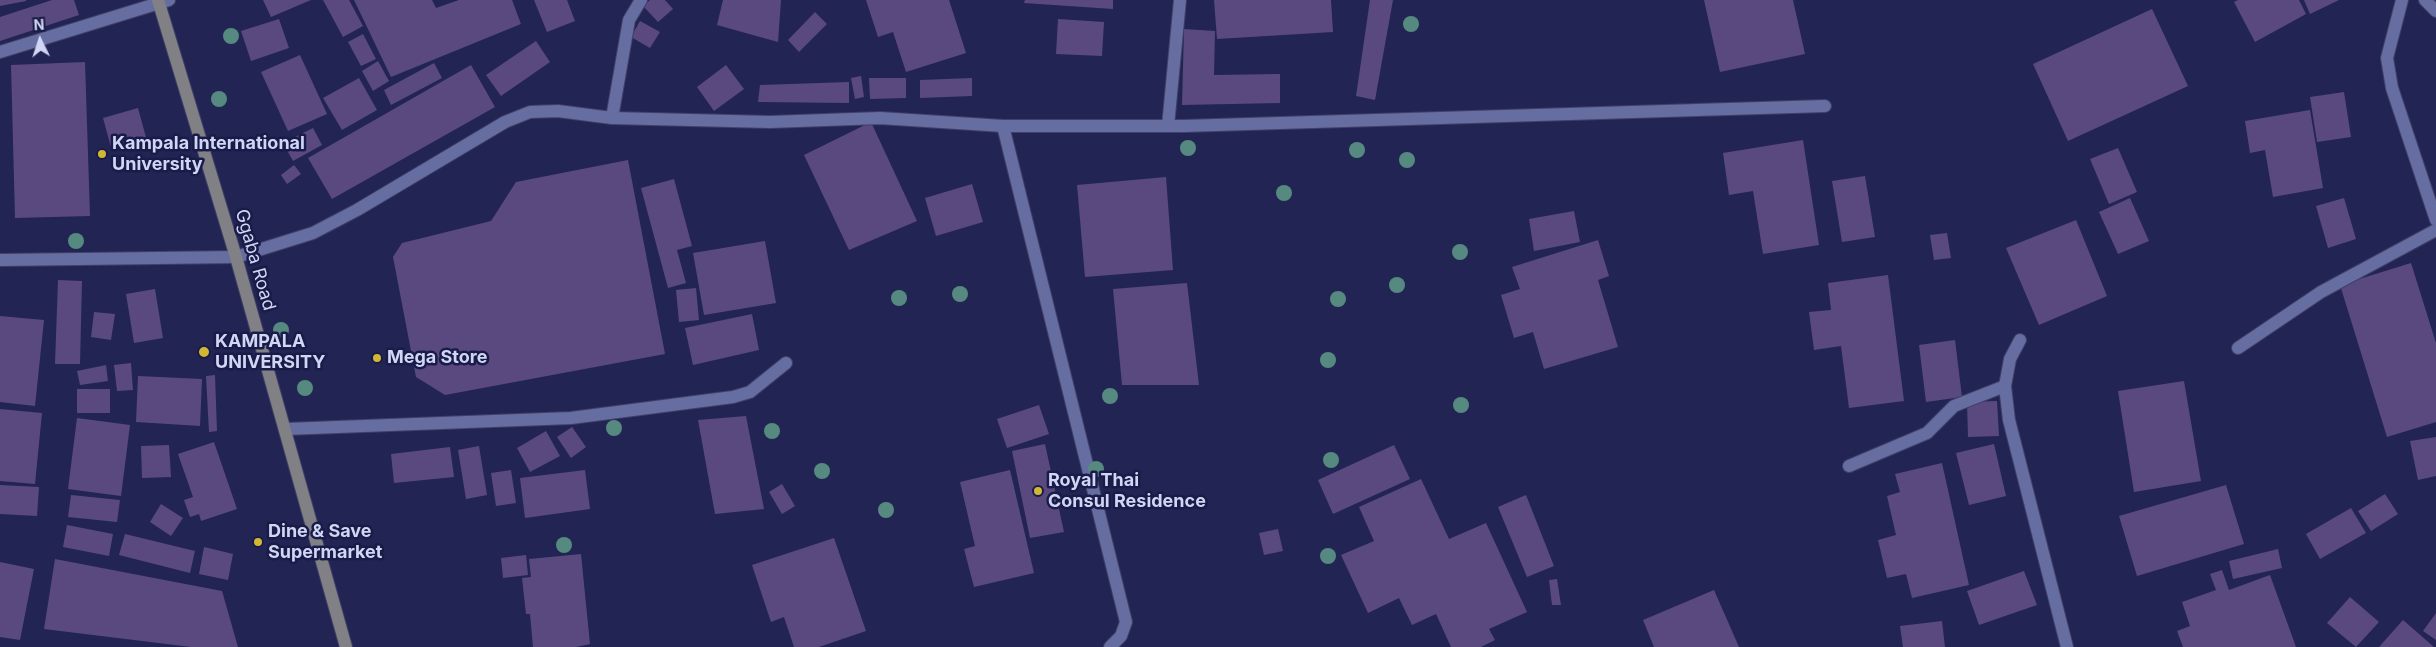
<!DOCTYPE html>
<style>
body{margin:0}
#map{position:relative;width:2436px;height:647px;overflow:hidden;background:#222553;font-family:Inter,sans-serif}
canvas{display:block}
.north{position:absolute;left:15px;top:15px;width:50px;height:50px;-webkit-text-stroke:4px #191b48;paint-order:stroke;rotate:356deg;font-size:14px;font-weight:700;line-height:20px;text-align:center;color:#d0d6f3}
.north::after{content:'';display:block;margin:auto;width:18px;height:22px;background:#d0d6f3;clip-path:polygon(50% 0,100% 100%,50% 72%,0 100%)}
</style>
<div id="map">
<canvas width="2436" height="647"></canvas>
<div class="north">N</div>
</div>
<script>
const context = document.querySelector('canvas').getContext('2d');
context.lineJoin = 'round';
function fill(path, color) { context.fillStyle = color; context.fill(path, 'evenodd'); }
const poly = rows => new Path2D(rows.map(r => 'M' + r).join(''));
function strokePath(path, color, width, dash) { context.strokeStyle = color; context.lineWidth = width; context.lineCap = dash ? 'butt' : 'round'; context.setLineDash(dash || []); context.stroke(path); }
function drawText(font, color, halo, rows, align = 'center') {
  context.font = font + ' Inter,sans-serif'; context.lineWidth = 5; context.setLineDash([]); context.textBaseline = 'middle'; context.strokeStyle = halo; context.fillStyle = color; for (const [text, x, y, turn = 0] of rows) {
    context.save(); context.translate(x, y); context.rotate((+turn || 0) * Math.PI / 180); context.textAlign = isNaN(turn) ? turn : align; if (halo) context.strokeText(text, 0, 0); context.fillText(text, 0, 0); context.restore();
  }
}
const building = poly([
 [0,0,26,0,26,1,0,6],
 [52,0,74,0,79,15,0,41,0,17],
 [263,0,311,0,271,17],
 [323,0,349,0,363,26,343,37],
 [354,0,432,0,436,8,459,0,512,0,521,24,391,77],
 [534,0,567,0,575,21,547,32],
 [650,0,665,0,673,9,658,22,643,6],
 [723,0,781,0,778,42,717,25],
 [866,0,949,0,966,53,906,72,893,32,878,37],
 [1025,0,1113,0,1113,9,1024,3],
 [1214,0,1331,0,1333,32,1217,39],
 [1370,0,1393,0,1375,100,1356,96],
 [1704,0,1793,0,1805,54,1720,72],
 [2238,0,2299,0,2306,14,2255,42,2234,2],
 [2304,0,2339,0,2310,14],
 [2152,9,2188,86,2068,141,2033,64],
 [815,12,827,24,799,52,788,40],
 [279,19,289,48,251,61,241,31],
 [1058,19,1104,22,1102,56,1056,54],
 [640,21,660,32,650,48,631,37],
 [1184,29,1215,31,1214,75,1280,74,1280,103,1182,105],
 [363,34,376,59,361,66,348,42],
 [536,41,550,62,501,96,486,75],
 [300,55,327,114,288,131,261,72],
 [378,61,389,81,373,91,362,71],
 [85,62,90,216,15,218,11,65],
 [434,63,442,78,391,105,384,90],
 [471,65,495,107,332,199,308,158],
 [726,65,744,89,714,111,697,87],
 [861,76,864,97,855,99,851,78],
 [359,78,377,110,342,130,323,98],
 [869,78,906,78,906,98,870,99],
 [972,78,972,96,920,98,920,80],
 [849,82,849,103,758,102,760,85],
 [2344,92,2351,137,2317,142,2310,97],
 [138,108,147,141,112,151,103,118],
 [2310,110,2323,188,2273,197,2265,150,2250,153,2245,121],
 [871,122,917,221,849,250,804,155],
 [313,128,322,145,293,161,283,143],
 [1803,140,1819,245,1763,254,1753,191,1729,195,1723,153],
 [2118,148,2137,192,2109,204,2090,159],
 [628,160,665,354,445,395,416,377,393,257,402,243,491,221,516,182],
 [294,165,301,174,287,184,281,175],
 [1865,176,1875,237,1842,242,1832,181],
 [1166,177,1173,270,1085,277,1077,185],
 [674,179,692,246,677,250,686,283,668,288,641,188],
 [972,184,983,222,936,236,925,198],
 [2130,198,2149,241,2118,254,2099,212],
 [2344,198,2356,239,2328,248,2316,206],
 [1574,211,1580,242,1534,251,1529,219],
 [2076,220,2107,296,2039,325,2006,248],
 [1947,233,1951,258,1934,260,1930,235],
 [1598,240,1609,276,1598,280,1618,347,1544,369,1533,332,1514,338,1501,295,1520,289,1512,267],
 [765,241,776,303,704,315,693,253],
 [2411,263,2436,343,2436,422,2387,437,2340,285],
 [1888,275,1904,401,1849,408,1841,346,1814,350,1809,312,1831,310,1828,283],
 [58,280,82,281,80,364,55,364],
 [1187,283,1199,385,1122,385,1113,289],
 [696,288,699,320,679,322,676,290],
 [155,289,163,338,134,343,126,294],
 [94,312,115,314,111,340,91,337],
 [752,314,759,350,693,365,685,328],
 [0,316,44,320,35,406,0,402],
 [1955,340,1962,397,1926,402,1919,345],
 [131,363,133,390,117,391,114,365],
 [106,365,108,381,80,385,77,371],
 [215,375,217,431,209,432,206,376],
 [138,376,202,379,200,426,136,422],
 [2184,381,2201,481,2134,492,2118,391],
 [77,389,110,389,110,413,77,413],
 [1997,401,1999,436,1968,437,1967,402],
 [1039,405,1049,434,1007,448,997,419],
 [0,409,42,413,35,484,0,481],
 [746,416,764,509,715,514,698,420],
 [77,418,130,425,121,496,68,489],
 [572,427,586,447,571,458,557,437],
 [546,431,560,456,530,472,517,448],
 [2436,437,2436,476,2418,480,2410,441],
 [214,442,237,509,201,521,199,514,190,517,184,500,193,497,178,454],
 [1045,444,1064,532,1030,538,1012,451],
 [1994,444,2006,496,1969,505,1956,453],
 [169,445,171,477,142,478,141,446],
 [1394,445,1410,479,1333,514,1318,480],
 [479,446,487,495,466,499,458,450],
 [450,447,454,477,394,483,391,454],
 [1942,463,1969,585,1912,598,1906,574,1887,578,1878,540,1896,535,1887,496,1900,492,1895,474],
 [511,470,516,503,496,506,491,473],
 [585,470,590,509,525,518,520,478],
 [1010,470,1034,573,974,587,964,549,975,546,960,482],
 [1421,479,1449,539,1486,523,1527,612,1489,629,1495,640,1481,647,1451,647,1436,614,1412,625,1399,598,1368,613,1341,555,1374,541,1359,507],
 [782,484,795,506,782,514,769,492],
 [0,485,39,487,37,516,0,514],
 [2226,485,2244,544,2137,576,2119,516],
 [2385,494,2398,514,2371,531,2358,511],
 [71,495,120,500,117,522,68,517],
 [1526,495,1554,566,1527,577,1498,507],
 [161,504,183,518,171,536,150,522],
 [2351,508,2366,533,2320,559,2306,534],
 [67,525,113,534,109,556,63,547],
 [1278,529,1283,551,1264,555,1259,533],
 [125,534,195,551,190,573,119,555],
 [834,538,866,631,819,647,794,647,784,617,771,622,752,565],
 [204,547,233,554,228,580,199,574],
 [2278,549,2282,568,2233,579,2229,561],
 [581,554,590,644,576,647,533,647,530,614,526,614,522,578,531,577,529,559],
 [526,555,528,575,503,578,501,558],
 [55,559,222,591,238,647,191,647,44,629],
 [0,562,34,569,20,640,0,637],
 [2222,570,2229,590,2270,575,2296,647,2183,647,2177,631,2190,626,2182,602,2216,590,2210,574],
 [2024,571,2037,605,1979,625,1967,591],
 [1557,579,1561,605,1552,605,1549,580],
 [1714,590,1739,647,1654,647,1643,620],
 [2350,597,2379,622,2356,647,2327,623],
 [2436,613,2436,640,2423,631],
 [2403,620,2434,647,2379,647],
 [1942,621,1945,647,1903,647,1900,626]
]);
const lane = poly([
 [0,52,169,0],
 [1168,126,1180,0],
 [0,260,236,257],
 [2238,348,2321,292,2436,230],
 [1849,466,1927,433,1954,406,2005,386]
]);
const street = poly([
 [2402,0,2387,58,2392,88,2436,220],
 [2425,0,2436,11],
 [612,118,629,20,641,0],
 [1003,126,1126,622,1121,636,1110,647],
 [236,257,313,233,357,210,505,122,530,112,558,111,612,118,770,122,880,118,1003,126,1184,126,1825,106],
 [2020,340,2010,359,2005,386,2009,420,2067,647],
 [286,429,571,418,733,397,750,392,786,363]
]);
const secondary = poly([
 [158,0,236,257,346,647]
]);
const trees = [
 [1411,24],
 [231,36],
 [219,99],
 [1188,148],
 [1357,150],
 [1407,160],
 [1284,193],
 [76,241],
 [1460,252],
 [1397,285],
 [960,294],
 [899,298],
 [1338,299],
 [281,330],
 [1328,360],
 [305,388],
 [1110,396],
 [1461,405],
 [614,428],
 [772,431],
 [1331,460],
 [1096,469],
 [822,471],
 [886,510],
 [564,545],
 [1328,556]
];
const markers = [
 [102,154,5,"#d2b736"],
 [204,352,6,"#d2b736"],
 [377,358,5,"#d2b736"],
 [1038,491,5,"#d2b736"],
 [258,542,5,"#d2b736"]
];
const poiNames = [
 ["Kampala International",112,144],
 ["University",112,165],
 ["KAMPALA",215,342],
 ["UNIVERSITY",215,363],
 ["Mega Store",387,358],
 ["Royal Thai",1048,481],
 ["Consul Residence",1048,502],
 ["Dine & Save",268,532],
 ["Supermarket",268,553]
];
const streetNames = [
 ["Ggaba Road",255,260,74]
];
fill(building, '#5a497f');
strokePath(lane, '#404068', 14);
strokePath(street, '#404068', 14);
strokePath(secondary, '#404068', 14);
strokePath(lane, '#656da1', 12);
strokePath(street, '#656da1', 12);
strokePath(secondary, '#818085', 12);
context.fillStyle = '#568a81';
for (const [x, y] of trees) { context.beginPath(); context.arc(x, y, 8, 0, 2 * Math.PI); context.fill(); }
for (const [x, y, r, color] of markers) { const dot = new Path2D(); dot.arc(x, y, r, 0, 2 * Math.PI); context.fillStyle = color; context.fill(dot); strokePath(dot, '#191b48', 2); }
drawText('bold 18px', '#d0d6f3', '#191b48', poiNames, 'left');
drawText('18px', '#d0d6f3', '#191b48', streetNames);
</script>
